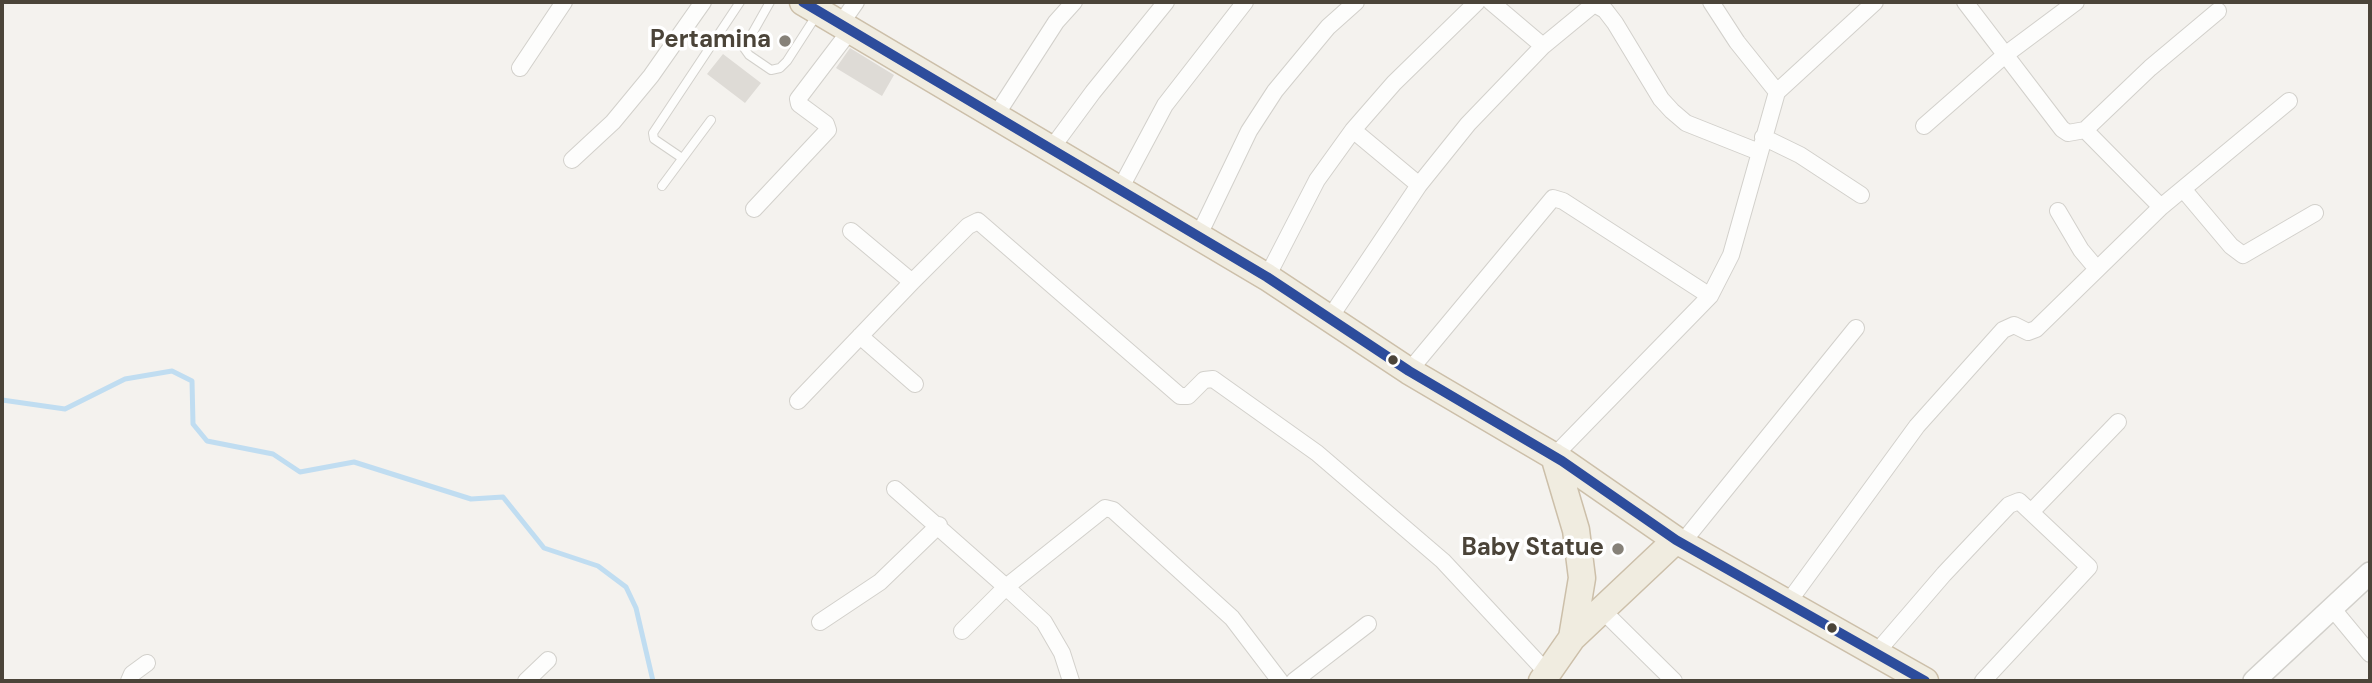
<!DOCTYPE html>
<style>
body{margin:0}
#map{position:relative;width:2372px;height:683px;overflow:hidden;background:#f4f2ee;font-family:"DM Sans",sans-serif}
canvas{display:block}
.frame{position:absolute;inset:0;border:4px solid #4b4439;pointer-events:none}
</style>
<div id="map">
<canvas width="2372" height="683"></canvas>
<div class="frame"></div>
</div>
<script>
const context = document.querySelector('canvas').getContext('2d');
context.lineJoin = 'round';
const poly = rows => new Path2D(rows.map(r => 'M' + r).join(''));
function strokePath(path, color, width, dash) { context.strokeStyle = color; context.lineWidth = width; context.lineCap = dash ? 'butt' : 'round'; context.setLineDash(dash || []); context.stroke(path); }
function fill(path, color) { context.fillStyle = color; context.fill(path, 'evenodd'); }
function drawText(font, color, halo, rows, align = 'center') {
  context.font = font + ' "DM Sans",sans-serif'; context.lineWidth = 7; context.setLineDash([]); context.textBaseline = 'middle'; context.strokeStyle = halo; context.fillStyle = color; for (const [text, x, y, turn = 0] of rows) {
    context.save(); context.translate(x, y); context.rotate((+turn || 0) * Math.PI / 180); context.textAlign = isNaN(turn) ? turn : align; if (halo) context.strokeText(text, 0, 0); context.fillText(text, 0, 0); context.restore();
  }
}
const stream = poly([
 [2,400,65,409,125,379,172,371,192,381,193,424,207,441,273,454,300,472,354,462,471,499,503,497,544,548,598,566,626,587,636,608,653,681]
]);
const building = poly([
 [850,48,894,75,882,96,836,68],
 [723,54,761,83,745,103,707,74]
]);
const service = poly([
 [770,2,744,48,749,55,771,70,780,68,787,61,816,16],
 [682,158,654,139,653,133,740,2],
 [662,186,711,120]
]);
const minor = poly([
 [1491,2,1543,46],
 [1711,2,1737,42,1777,92],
 [1965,2,2062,129,2068,133,2085,130,2161,207,2289,101],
 [842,22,856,2],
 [520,68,564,2],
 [996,115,1056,22,1074,2],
 [1924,126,2005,55,2076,2],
 [1353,130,1419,185],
 [2085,130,2150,68,2218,11],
 [1763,137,1800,155,1861,195],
 [1051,149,1093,92,1166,2],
 [572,160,613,122,651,76,703,2],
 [2183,189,2231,246,2243,255,2315,213],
 [1119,191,1165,105,1245,2],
 [754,209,828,130,826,124,799,104,798,99,852,28],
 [2058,211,2081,250,2097,269],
 [851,231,912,282],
 [1198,237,1249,131,1275,91,1328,27,1356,2],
 [1267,277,1317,180,1353,130,1394,83,1477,2],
 [1329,319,1419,185,1468,124,1543,46,1594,4,1605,10,1615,23,1661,99,1672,111,1686,123,1759,152],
 [860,336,915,384],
 [1409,371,1553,198,1563,201,1710,296],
 [798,401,912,282,968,226,978,221,1180,396,1188,396,1204,380,1213,379,1317,453,1443,561,1551,677],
 [1554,456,1710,296,1731,255,1777,92,1875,2],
 [895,489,1006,587,962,631],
 [2032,511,2118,422],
 [1682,543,1856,328],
 [1787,604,1917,426,2003,330,2014,325,2028,332,2036,329,2161,207],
 [2332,608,2370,654],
 [1602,610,1674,681],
 [820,622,880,582,939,525],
 [1876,653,1944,574,2009,505,2019,501,2089,567,1983,681],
 [129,681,132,674,147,663],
 [526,681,548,660],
 [1071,681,1062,653,1044,622,1006,587,1105,508,1113,510,1232,618,1280,681],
 [1294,681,1368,624]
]);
const tertiary = poly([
 [2254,681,2370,573]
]);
const trunk = poly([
 [803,2,1267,277,1409,371,1562,461,1676,540,1925,681],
 [1554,456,1576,530,1582,578,1572,638],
 [1542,681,1572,638,1676,540]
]);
const bus1 = poly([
 [803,2,1267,277,1409,371,1562,461,1676,540,1925,681]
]);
const markers = [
 [785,41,7,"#868178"],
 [1393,360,6,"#4b4439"],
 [1618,549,7,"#868178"],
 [1832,628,6,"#4b4439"]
];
const poiNames = [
 ["Pertamina",771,41],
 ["Baby Statue",1604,549]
];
strokePath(stream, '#c0ddf1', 5);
fill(building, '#dedbd6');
strokePath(service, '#d2d0cb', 10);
strokePath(minor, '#d2d0cb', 18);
strokePath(tertiary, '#d2d0cb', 24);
strokePath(trunk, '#ccbfa9', 29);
strokePath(service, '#fdfdfc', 8);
strokePath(minor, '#fdfdfc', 16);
strokePath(tertiary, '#fdfdfc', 21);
strokePath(trunk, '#f0ece0', 26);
strokePath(bus1, '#2d4c9c', 10);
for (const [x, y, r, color] of markers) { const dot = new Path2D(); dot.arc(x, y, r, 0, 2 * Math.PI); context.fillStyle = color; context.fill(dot); strokePath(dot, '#fff', 2.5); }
drawText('bold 24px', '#4b4439', '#fff', poiNames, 'right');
</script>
